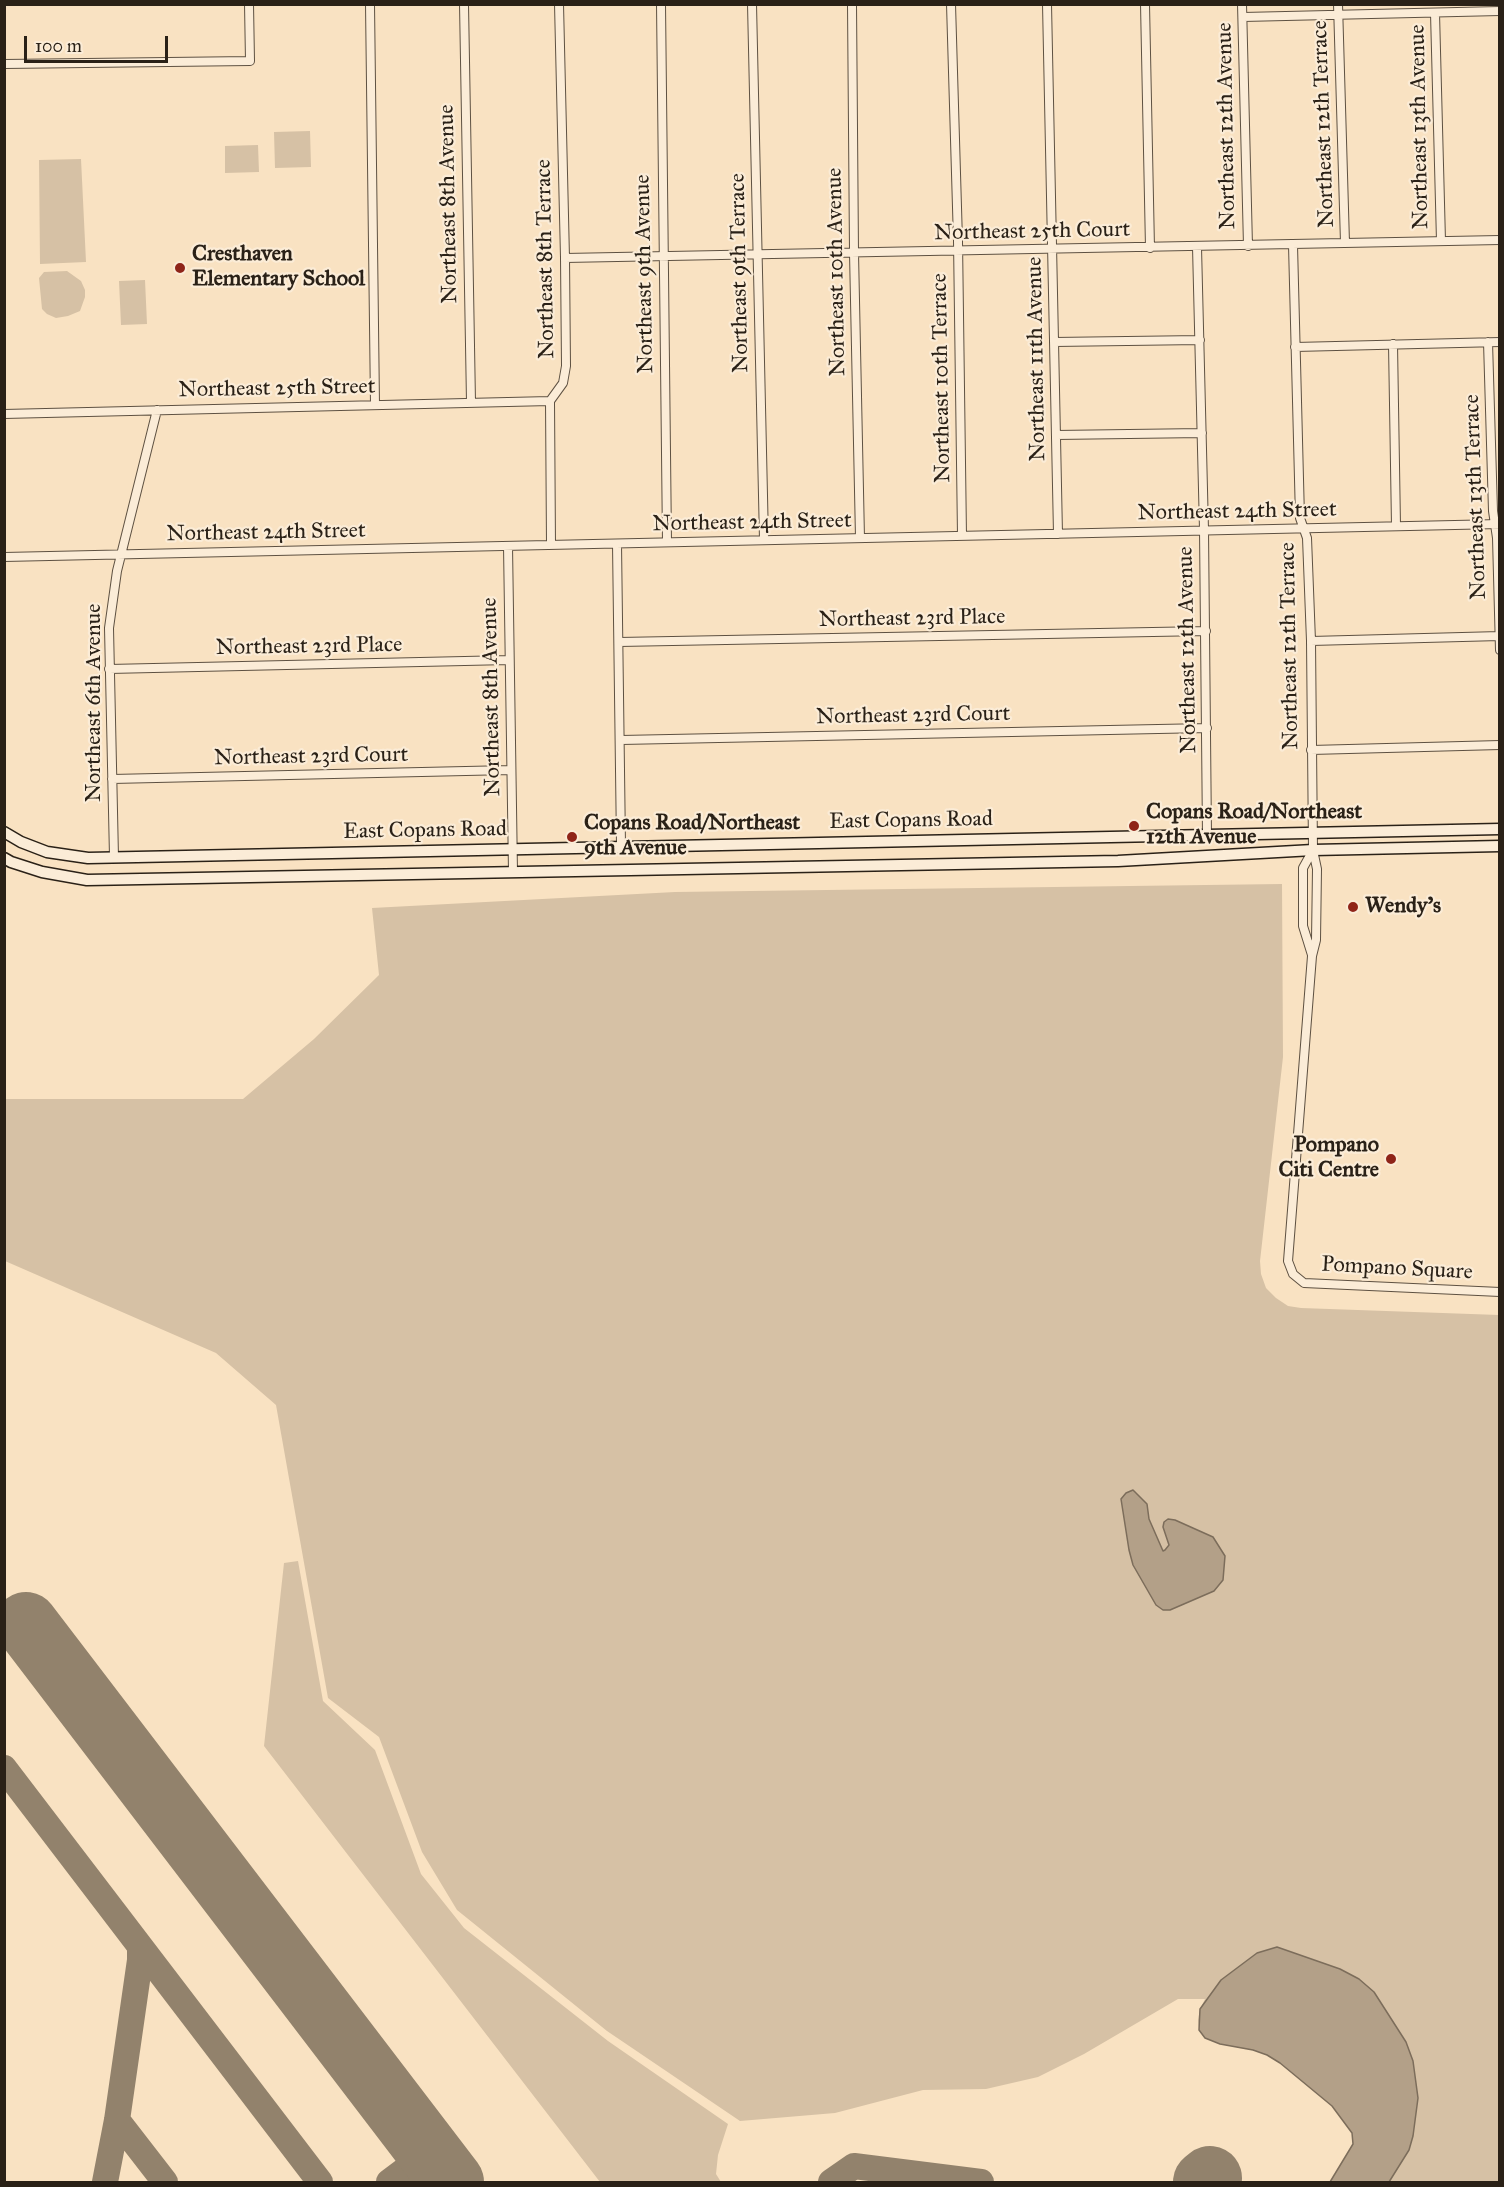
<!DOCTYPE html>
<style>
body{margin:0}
#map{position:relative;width:1504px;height:2187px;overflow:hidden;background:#f9e2c2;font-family:"IM FELL Great Primer",serif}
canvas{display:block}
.frame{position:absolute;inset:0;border:6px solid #2a2117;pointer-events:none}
.scale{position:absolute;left:24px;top:36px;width:144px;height:27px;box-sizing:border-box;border:3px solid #2a2117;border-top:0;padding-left:8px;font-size:18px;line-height:21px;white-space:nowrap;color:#2a2117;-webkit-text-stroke:4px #fbecd7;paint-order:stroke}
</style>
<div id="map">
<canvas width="1504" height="2187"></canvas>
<div class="frame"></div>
<div class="scale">100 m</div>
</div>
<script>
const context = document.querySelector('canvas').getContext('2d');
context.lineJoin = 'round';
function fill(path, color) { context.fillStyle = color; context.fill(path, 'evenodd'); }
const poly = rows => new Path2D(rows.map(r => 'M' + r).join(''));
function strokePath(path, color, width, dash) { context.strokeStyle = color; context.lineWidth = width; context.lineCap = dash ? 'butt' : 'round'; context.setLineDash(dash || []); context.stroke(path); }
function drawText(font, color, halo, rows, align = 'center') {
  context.font = font + ' "IM FELL Great Primer",serif'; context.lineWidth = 4.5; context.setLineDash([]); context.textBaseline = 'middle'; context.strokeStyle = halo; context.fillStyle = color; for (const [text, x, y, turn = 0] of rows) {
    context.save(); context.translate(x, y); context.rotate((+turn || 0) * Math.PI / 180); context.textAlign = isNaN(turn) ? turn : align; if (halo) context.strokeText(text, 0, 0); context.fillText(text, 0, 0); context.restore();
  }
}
const green = poly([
 [310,131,311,167,275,168,274,132],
 [258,145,259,172,225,173,225,146],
 [81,159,86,262,40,264,39,160],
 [67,271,81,281,85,290,85,297,80,311,68,316,56,318,47,314,42,309,39,278,44,272],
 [145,280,147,324,121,325,119,281],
 [1282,884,1283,1057,1260,1261,1261,1274,1266,1288,1276,1298,1288,1306,1301,1308,1499,1315,1499,2182,1330,2182,1353,2144,1352,2133,1344,2121,1332,2106,1280,2063,1267,2055,1253,2050,1220,2044,1205,2038,1199,2030,1198,2020,1200,2009,1205,1999,1178,1999,1084,2054,1038,2077,986,2089,923,2090,835,2113,740,2121,607,2031,457,1910,422,1852,379,1737,328,1698,276,1405,216,1353,5,1261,5,1099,243,1099,314,1039,379,975,372,908,675,892],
 [298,1561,323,1701,375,1750,421,1874,464,1928,608,2041,728,2124,718,2155,716,2174,721,2182,600,2182,264,1746,284,1563]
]);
const water = poly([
 [1133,1490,1147,1504,1149,1519,1163,1551,1165,1550,1169,1545,1163,1527,1164,1522,1168,1519,1175,1520,1213,1537,1225,1556,1223,1580,1214,1591,1170,1610,1163,1610,1156,1605,1133,1565,1129,1550,1121,1499,1126,1493,1133,1490],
 [1277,1947,1340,1969,1359,1979,1374,1992,1406,2042,1413,2061,1418,2098,1413,2136,1409,2150,1389,2182,1330,2182,1353,2144,1352,2133,1332,2106,1280,2063,1267,2055,1253,2050,1220,2044,1205,2038,1199,2030,1200,2009,1221,1980,1257,1953,1277,1947]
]);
const taxiway = poly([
 [4,1615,26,1624],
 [4,1768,320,2182],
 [117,2120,165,2182],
 [105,2182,117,2120,140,1960,140,1947],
 [389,2182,429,2152],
 [831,2182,854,2166,981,2182]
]);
const runway = poly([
 [26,1624,452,2182],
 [1205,2182,1210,2178]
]);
const minor = poly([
 [370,4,375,405],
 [464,4,471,402],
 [661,4,667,542],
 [752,4,764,540],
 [852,4,854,253,860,538],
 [951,4,958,241,962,536],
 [1047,4,1058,534],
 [1145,4,1150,248],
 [1242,4,1248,246],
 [1338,4,1345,243],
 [1435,13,1441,241],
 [1243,17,1500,11],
 [4,64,250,61,249,4],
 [1293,245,1300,518,1307,538,1311,641,1313,850,1317,869,1316,940,1312,956,1288,1261,1293,1274,1304,1283,1500,1292],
 [1197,247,1204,530,1207,836],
 [565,258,1500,240],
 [1054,342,1200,340],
 [1488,342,1493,511,1497,538,1500,650],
 [1393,344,1396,526],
 [1295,347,1500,342],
 [4,414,550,401],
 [1056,435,1202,433],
 [617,544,621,845],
 [551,545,550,401,563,383,566,366,565,258,559,4],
 [508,546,513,872],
 [4,557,1500,524],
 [1311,641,1500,636],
 [619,642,1206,631],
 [109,669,509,660],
 [621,740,1207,728],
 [1311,750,1500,745],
 [112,779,510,770],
 [114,857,109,628,117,571,157,410],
 [1312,955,1303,926,1303,868,1313,850]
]);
const secondary = poly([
 [4,832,21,842,47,852,88,858,1500,829],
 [4,858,11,862,42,872,87,880,1118,861,1313,850,1500,846]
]);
const markers = [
 [180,268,6,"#8f2418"],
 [1134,826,6,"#8f2418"],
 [572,837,6,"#8f2418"],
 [1353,907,6,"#8f2418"],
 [1391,1159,6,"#8f2418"]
];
const streetNames = [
 ["Northeast 12th Terrace",1324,124,-92],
 ["Northeast 12th Avenue",1227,126,-91],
 ["Northeast 13th Avenue",1420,127,-91],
 ["Northeast 8th Avenue",449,204,-91],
 ["Northeast 25th Court",1032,232,-1],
 ["Northeast 8th Terrace",546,259,-91],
 ["Northeast 10th Avenue",837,272,-91],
 ["Northeast 9th Terrace",740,273,-91],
 ["Northeast 9th Avenue",645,274,-91],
 ["Northeast 11th Avenue",1037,359,-91],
 ["Northeast 10th Terrace",942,378,-91],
 ["Northeast 25th Street",277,389,-1],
 ["Northeast 13th Terrace",1476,497,-92],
 ["Northeast 24th Street",1237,512,-1],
 ["Northeast 24th Street",752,523,-1],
 ["Northeast 24th Street",266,533,-1],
 ["Northeast 23rd Place",912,619,-1],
 ["Northeast 12th Terrace",1290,646,-91],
 ["Northeast 23rd Place",309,647,-1],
 ["Northeast 12th Avenue",1188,650,-91],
 ["Northeast 8th Avenue",492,697,-91],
 ["Northeast 6th Avenue",95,703,-90],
 ["Northeast 23rd Court",913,716,-1],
 ["Northeast 23rd Court",311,757,-1],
 ["East Copans Road",911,821,-1],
 ["East Copans Road",425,831,-1],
 ["Pompano Square",1397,1269,3]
];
const poiNames = [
 ["Cresthaven",192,255],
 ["Elementary School",192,280],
 ["Copans Road/Northeast",1146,813],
 ["12th Avenue",1146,838],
 ["Copans Road/Northeast",584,824],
 ["9th Avenue",584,849],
 ["Wendy's",1365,907],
 ["Pompano",1379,1146,"right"],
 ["Citi Centre",1379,1171,"right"]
];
fill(green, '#d6c1a5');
fill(water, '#b3a088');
strokePath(water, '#7c6d5b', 1.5);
strokePath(taxiway, '#92826c', 26);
strokePath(runway, '#92826c', 64);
strokePath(minor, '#5e5142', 10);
strokePath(secondary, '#2a2117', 13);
strokePath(minor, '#fbecd7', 8);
strokePath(secondary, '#fbecd7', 10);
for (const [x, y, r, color] of markers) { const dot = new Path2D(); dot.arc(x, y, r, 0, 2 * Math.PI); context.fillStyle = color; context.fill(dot); strokePath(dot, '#fbecd7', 2); }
drawText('22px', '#2a2117', '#fbecd7', streetNames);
drawText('bold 22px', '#2a2117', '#fbecd7', poiNames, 'left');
</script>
